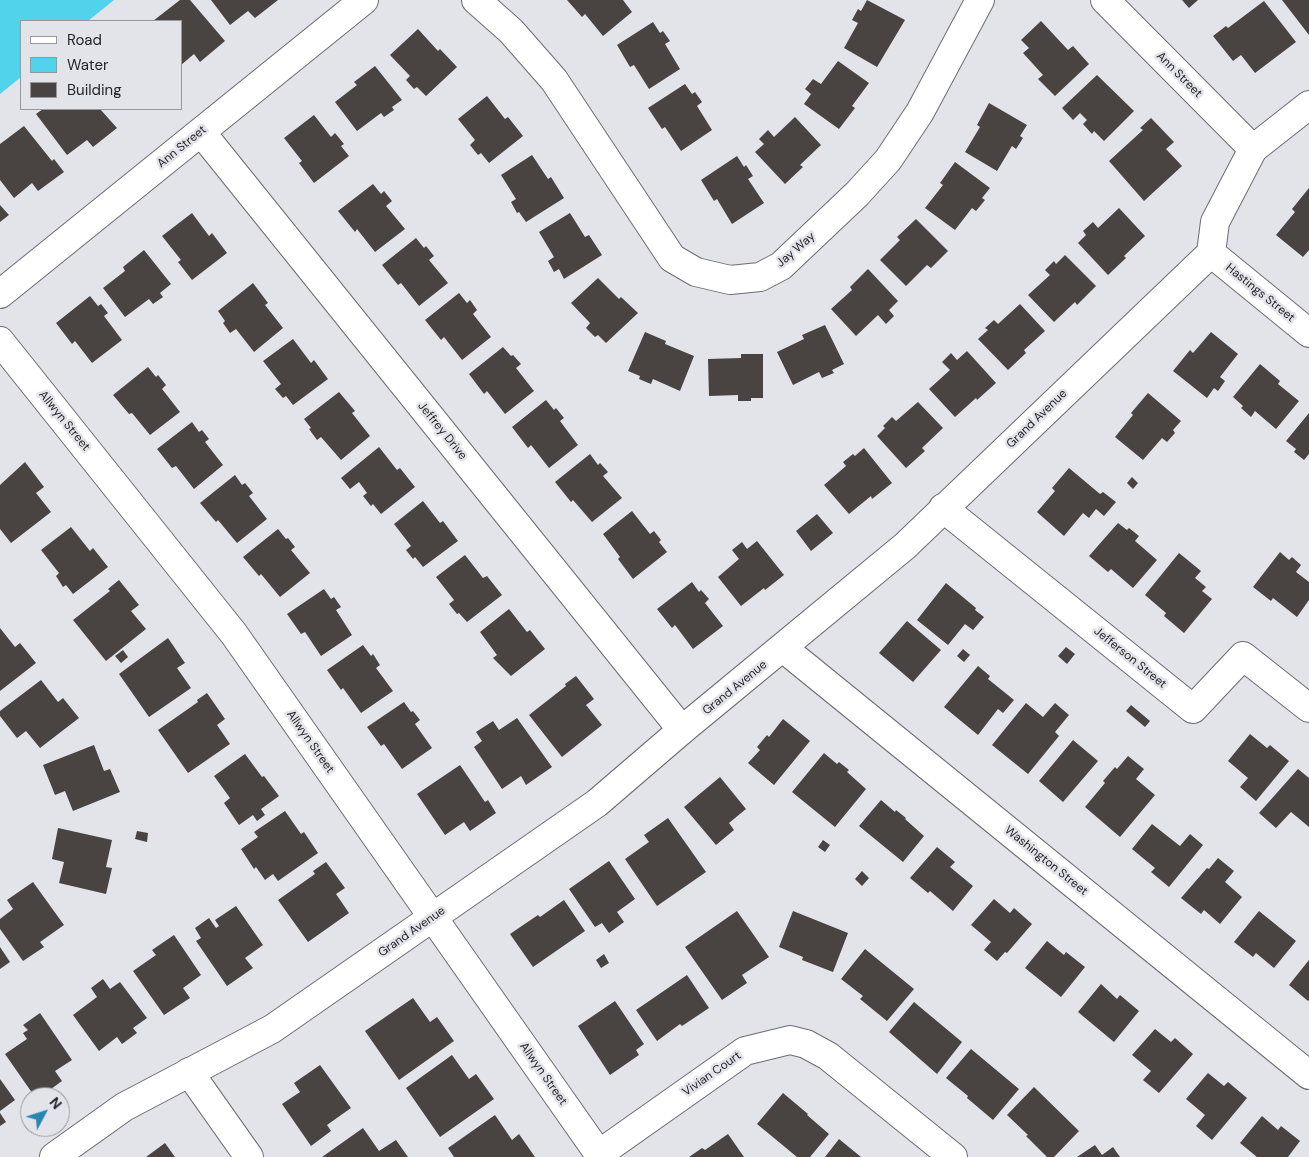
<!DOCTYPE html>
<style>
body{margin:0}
#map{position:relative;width:1309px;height:1157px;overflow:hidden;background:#e3e3ea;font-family:"DM Sans",sans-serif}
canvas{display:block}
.legend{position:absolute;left:20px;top:20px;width:162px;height:90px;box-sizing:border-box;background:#e3e3ea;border:1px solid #97979c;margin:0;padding:6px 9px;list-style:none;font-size:15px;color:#242427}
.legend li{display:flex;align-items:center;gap:10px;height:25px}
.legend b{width:25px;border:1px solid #97979c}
.north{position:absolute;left:20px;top:1087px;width:50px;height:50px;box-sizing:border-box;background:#e3e3ea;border:1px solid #97979c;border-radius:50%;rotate:50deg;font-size:14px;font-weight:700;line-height:20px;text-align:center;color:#242427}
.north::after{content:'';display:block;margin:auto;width:18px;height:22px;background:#2786b2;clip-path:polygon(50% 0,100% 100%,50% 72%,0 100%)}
</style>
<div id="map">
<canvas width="1309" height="1157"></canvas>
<ul class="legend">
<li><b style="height:6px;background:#fff"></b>Road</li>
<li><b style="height:14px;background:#50d3eb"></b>Water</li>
<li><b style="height:14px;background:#494342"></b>Building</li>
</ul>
<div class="north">N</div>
</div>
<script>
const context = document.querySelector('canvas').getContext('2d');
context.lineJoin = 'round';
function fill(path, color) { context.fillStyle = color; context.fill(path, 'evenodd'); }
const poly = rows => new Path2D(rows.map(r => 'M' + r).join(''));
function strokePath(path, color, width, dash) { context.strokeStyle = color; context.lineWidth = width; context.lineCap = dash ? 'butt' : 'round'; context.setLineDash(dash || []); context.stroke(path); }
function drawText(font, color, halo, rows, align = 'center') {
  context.font = font + ' "DM Sans",sans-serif'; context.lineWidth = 5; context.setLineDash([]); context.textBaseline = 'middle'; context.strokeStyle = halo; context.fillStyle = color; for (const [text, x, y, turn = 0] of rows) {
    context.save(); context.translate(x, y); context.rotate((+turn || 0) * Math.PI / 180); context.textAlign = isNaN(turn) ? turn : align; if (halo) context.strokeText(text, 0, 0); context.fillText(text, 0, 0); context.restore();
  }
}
const water = poly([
 [0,0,114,0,88,21,21,21,21,77,0,94]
]);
const building = poly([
 [180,0,190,0,225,41,200,62,194,54,181,65,181,21,153,21],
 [211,0,278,0,255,18,248,11,230,25],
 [567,0,623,0,632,12,603,36,585,14,582,17],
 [867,0,905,20,877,67,844,48,858,23,852,20,858,9,861,11],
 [1182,0,1198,0,1189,8],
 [1282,0,1309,0,1309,35],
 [1264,1,1296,42,1255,73,1241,55,1233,61,1213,36,1226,26,1228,28],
 [1041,21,1068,50,1073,46,1089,64,1055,96,1038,79,1043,75,1023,53,1029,48,1021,40],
 [653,22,660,33,663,31,670,41,665,44,680,69,649,89,634,65,630,67,617,45],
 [418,29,438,51,440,49,457,67,426,96,417,87,414,89,406,80,410,76,390,55],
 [838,61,869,83,852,106,855,108,839,129,804,104,811,94,805,89,813,79,821,84],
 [375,66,402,100,392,107,394,110,384,117,381,113,357,131,335,102,357,85,354,82],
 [1097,75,1134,111,1104,141,1094,131,1092,134,1083,124,1087,120,1080,113,1073,120,1062,108],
 [685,84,692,94,695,92,702,102,697,106,712,130,681,151,665,127,662,129,648,108],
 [487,96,505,119,508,117,523,136,489,163,481,153,478,155,470,145,475,140,458,119],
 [989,103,1027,125,1020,136,1023,138,1016,149,1012,146,997,171,965,152,980,127,977,125],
 [43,109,100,109,117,128,93,147,87,140,67,155,36,114],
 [314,115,331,137,335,133,344,144,341,146,349,156,314,183,299,163,302,161,284,138],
 [795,117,821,145,800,165,803,167,785,184,755,152,764,144,759,139,768,130,774,137],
 [1151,118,1174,142,1166,149,1182,166,1144,201,1109,161,1143,130,1140,128],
 [24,126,52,161,54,159,64,172,38,191,32,183,14,198,0,180,0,144],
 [532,155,548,179,551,177,564,198,526,222,519,212,517,213,511,202,516,199,501,175],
 [737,156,744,167,746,165,753,176,748,179,764,203,732,224,717,199,714,201,701,180],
 [955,162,990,188,982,198,985,200,976,211,972,208,955,230,925,208,943,185,940,183],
 [373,184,381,194,384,191,392,201,386,206,405,229,375,252,357,229,355,232,338,211],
 [1309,188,1309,250,1303,257,1276,235,1295,212,1292,209],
 [0,205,9,215,0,222],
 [1119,208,1145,236,1124,256,1126,258,1108,275,1078,243,1086,235,1083,231,1093,222,1098,228],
 [192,213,209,236,212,233,227,253,192,280,178,262,181,260,162,236],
 [570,213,585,237,589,235,602,255,564,279,559,269,554,272,548,261,554,257,539,232],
 [916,219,948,251,931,268,927,265,906,286,880,260,900,240,897,237],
 [416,238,424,248,426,246,434,256,429,260,448,283,419,306,401,283,398,285,382,265],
 [144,250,171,284,160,293,163,297,153,304,149,299,125,317,103,288,125,271,123,267],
 [1065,255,1096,286,1077,305,1075,302,1054,322,1028,295,1050,275,1045,270,1054,261,1056,264],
 [868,269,898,301,889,310,894,316,886,324,878,315,856,336,831,309,852,290,850,287],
 [598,278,619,299,621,297,638,313,606,343,598,335,595,337,586,328,590,323,571,303],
 [253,283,268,303,265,305,283,328,254,352,236,329,230,333,223,323,225,321,218,311],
 [459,293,467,303,470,300,477,310,473,314,491,337,462,360,444,337,441,340,425,320],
 [90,296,98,306,101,304,108,313,104,316,122,340,92,363,75,341,72,344,56,323],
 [1020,304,1045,331,1024,350,1026,353,1008,370,978,339,988,330,985,328,994,320,998,324],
 [825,325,844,364,832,370,834,373,822,378,819,372,793,385,777,352,804,339,802,335],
 [645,332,666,341,665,344,694,356,680,391,653,379,651,384,639,379,640,376,628,371],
 [1211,332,1238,354,1220,377,1225,381,1218,391,1214,388,1207,398,1173,371,1190,350,1193,353],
 [293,339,311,363,314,360,328,379,293,405,286,396,283,398,275,389,281,384,263,361],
 [503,347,511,356,513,355,521,364,516,368,534,391,505,414,487,391,484,394,469,374],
 [967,351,996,383,977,400,976,398,955,417,929,389,950,370,942,362,951,353,957,360],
 [741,354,763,354,763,398,751,398,751,401,738,401,738,395,709,396,708,359,741,358],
 [1260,364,1280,381,1278,384,1299,401,1276,429,1255,411,1251,417,1241,408,1243,406,1233,397],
 [148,367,156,377,158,375,166,385,162,389,180,412,150,435,132,413,129,414,113,395],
 [339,392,355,411,352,413,370,436,341,460,321,437,317,440,309,429,311,428,304,419],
 [1148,393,1181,421,1173,430,1175,433,1167,442,1162,438,1143,460,1115,437,1133,415,1131,413],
 [546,400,554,410,556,408,564,418,560,421,578,445,549,468,531,445,528,448,512,427],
 [918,402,943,428,922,448,925,451,906,468,877,436,885,428,883,426,892,417,896,421],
 [1309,413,1309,454,1304,460,1294,452,1296,449,1286,441],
 [192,422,199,432,202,430,209,439,205,442,223,465,194,489,176,466,172,468,157,449],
 [379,447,397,470,400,468,415,487,381,514,373,504,371,506,363,496,367,493,359,482,350,489,341,478],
 [864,448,892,483,872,499,871,496,849,514,824,485,846,466,843,462,853,454,855,456],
 [590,454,598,465,600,463,608,472,603,476,622,498,592,522,573,500,571,502,555,482],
 [25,462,44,487,36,493,51,512,11,543,0,529,0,485],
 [1069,468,1100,494,1103,492,1116,502,1104,516,1096,509,1089,518,1083,513,1064,536,1037,512,1055,491,1052,488],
 [235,475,242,485,245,483,253,493,249,496,267,519,237,543,218,520,216,522,200,503],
 [1132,477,1138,483,1133,489,1127,483],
 [423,501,440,523,443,521,458,541,423,567,415,557,413,559,406,550,411,546,394,524],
 [632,511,650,534,654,531,661,540,659,542,667,552,633,579,618,559,620,557,603,534],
 [817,514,833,533,811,551,796,531],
 [1118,523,1127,530,1129,528,1139,536,1135,541,1157,560,1133,588,1111,569,1108,572,1089,556],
 [71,527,90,551,93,548,108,567,73,594,66,585,63,587,56,576,59,573,41,550],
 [278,529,286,539,288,538,295,547,291,550,310,573,280,597,261,574,259,576,243,557],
 [757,541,784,575,765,590,764,588,741,606,718,577,739,559,732,550,742,542,747,549],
 [1280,552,1289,560,1292,557,1301,565,1296,572,1309,582,1309,600,1297,617,1273,598,1271,601,1253,587],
 [1179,553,1201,571,1195,578,1206,587,1202,591,1212,599,1184,633,1164,616,1166,613,1145,595],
 [465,555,483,578,487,576,502,595,467,622,459,613,457,614,449,604,454,600,436,577],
 [119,580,139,605,131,611,146,629,106,661,73,620,110,591,108,589],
 [692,582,699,592,701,590,709,599,705,603,723,626,693,649,675,625,672,628,657,609],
 [946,583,976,608,975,610,984,617,973,630,965,624,948,645,917,620],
 [324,589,331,599,334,597,341,607,336,610,352,635,321,656,305,632,301,634,287,614],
 [509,609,527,632,530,630,545,649,511,676,493,658,497,655,480,632],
 [907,621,941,650,913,682,879,653],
 [0,628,15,647,20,643,36,663,0,691],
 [168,638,185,663,177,668,191,688,149,717,119,674],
 [363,645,371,656,373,654,380,665,376,668,393,691,361,713,343,688,341,690,327,670],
 [1066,647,1075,654,1067,664,1058,656],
 [963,649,970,655,964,662,957,656],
 [123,650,128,657,121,663,115,656],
 [978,666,990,676,988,679,1014,700,1003,713,998,709,978,735,944,707],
 [576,676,594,699,586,705,602,725,562,757,529,715,566,686,565,684],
 [41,680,58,702,63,698,79,718,40,748,26,731,17,738,0,716,0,711],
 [207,693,225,719,217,725,230,744,188,773,158,730,198,702,197,700],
 [404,702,411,712,413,711,420,720,415,724,432,748,402,769,384,744,381,746,367,727],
 [1026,703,1043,717,1055,703,1069,715,1055,732,1059,736,1028,774,992,745],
 [1131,705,1150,721,1145,727,1126,711],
 [517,718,552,767,526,785,521,776,502,789,474,747,482,741,476,732,493,721,499,730],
 [783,719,810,741,774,785,748,763,760,750,757,747,767,735,769,737],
 [1250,734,1267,748,1270,745,1289,761,1256,801,1240,787,1248,778,1228,761],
 [1073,740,1098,761,1063,802,1039,781],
 [94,745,104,771,110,769,120,792,73,811,65,791,55,795,43,765],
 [824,753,837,764,839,762,849,770,847,772,866,789,835,827,792,792],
 [245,754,262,777,264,776,279,796,261,809,265,815,257,821,253,815,239,825,224,803,230,798,214,776],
 [1128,756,1144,769,1136,779,1155,795,1120,837,1085,807,1105,783,1103,781,1115,767,1117,769],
 [460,765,485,802,488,800,496,813,470,831,464,822,445,835,417,794],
 [1298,769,1309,778,1309,827,1291,812,1276,828,1259,813],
 [720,777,746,809,729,823,734,830,716,845,684,807],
 [881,800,895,812,896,810,906,818,905,819,924,836,903,862,859,826],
 [285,811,301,834,304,832,318,853,278,881,273,874,265,880,256,867,254,869,241,849,258,837,254,832],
 [668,818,706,872,657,906,625,859,649,842,644,835],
 [1152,824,1180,846,1190,834,1203,845,1169,887,1151,872,1155,868,1132,849],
 [58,828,112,840,106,867,112,868,106,894,59,883,64,862,52,859],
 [137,831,148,833,147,842,135,839],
 [823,840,830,845,825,852,818,847],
 [937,847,955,862,950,867,973,886,953,911,930,891,928,893,910,878],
 [1218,858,1234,871,1225,882,1242,897,1220,924,1204,910,1201,914,1181,898,1207,868,1209,869],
 [609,861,635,899,617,912,624,922,609,933,602,923,595,927,569,889],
 [326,862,345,888,336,894,349,913,308,942,278,900,315,874,313,871],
 [862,871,869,878,862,886,855,879],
 [33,882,64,925,40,942,44,947,23,961,0,929,0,919,13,909,7,900],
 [994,899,1010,913,1014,908,1032,924,1007,953,1005,952,997,961,984,950,991,942,971,925],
 [564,900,585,931,533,967,510,934,538,915,540,917],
 [236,906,263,945,245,958,253,968,227,986,196,941,201,938,195,928,209,918,216,928,219,926,215,920],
 [737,911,769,957,742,975,747,983,722,1000,685,947],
 [793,911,848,933,833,972,802,960,803,957,779,947],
 [1259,911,1296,941,1274,968,1256,953,1253,957,1234,942],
 [174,935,201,975,183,988,190,998,164,1015,133,971,156,955,152,950],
 [1047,941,1064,955,1066,952,1085,967,1061,997,1025,968],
 [0,947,10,962,0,969],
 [865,949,914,989,887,1021,860,999,863,996,841,979],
 [604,954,609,963,601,968,596,960],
 [1309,960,1309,1000,1308,1001,1289,985],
 [687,975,709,1008,682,1026,680,1024,657,1041,636,1010],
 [103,979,110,989,120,982,147,1018,133,1028,137,1033,122,1044,117,1037,99,1051,73,1015,97,997,91,988],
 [1101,984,1117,999,1120,995,1139,1011,1114,1042,1078,1012],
 [413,998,430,1022,437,1017,454,1041,399,1080,365,1031],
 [615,1001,644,1044,636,1050,639,1055,610,1075,578,1026],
 [914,1002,962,1042,937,1074,889,1032],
 [40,1013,72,1060,55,1071,62,1081,40,1097,35,1097,5,1054,27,1039,23,1033,28,1030,23,1025],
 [1155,1029,1171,1042,1175,1038,1193,1054,1159,1093,1143,1080,1151,1071,1132,1055],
 [971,1049,1019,1089,993,1120,967,1098,968,1096,946,1078],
 [452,1055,469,1079,476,1074,494,1099,440,1137,406,1088],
 [320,1065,351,1108,327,1125,331,1131,311,1146,282,1104,300,1092,294,1083],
 [1208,1073,1224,1086,1228,1082,1247,1098,1212,1140,1196,1126,1205,1115,1186,1099],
 [0,1079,15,1100,0,1111],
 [1034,1087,1079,1131,1054,1157,1047,1157,1026,1136,1028,1135,1007,1115],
 [783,1093,808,1114,807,1115,829,1134,810,1157,797,1157,757,1124],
 [0,1113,6,1122,0,1126],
 [495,1115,512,1140,519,1134,535,1157,454,1157,448,1148],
 [1262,1116,1278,1130,1281,1126,1300,1141,1288,1157,1257,1157,1240,1143],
 [363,1128,379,1151,396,1140,408,1157,322,1157],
 [728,1134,744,1157,689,1157,702,1148,705,1150],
 [839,1139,861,1157,825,1157],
 [165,1143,175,1157,146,1157],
 [1095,1145,1102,1155,1113,1147,1120,1157,1077,1157]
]);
const minor = poly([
 [476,0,511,31,554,80,672,258,696,272,730,280,760,277,781,266,857,194,888,160,920,112,980,0],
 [1105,0,1253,149],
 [201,132,682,730],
 [1211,253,1309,333],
 [0,294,364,0],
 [0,341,234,634,601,1157],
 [943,508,1193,709,1243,656,1309,708],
 [783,648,1309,1075],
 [189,1072,249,1157],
 [599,1154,745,1051,790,1040,806,1044,828,1056,953,1157]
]);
const tertiary = poly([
 [54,1157,124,1107,272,1029,597,803,682,730,905,546,1211,253,1215,222,1253,149,1309,105]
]);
const streetNames = [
 ["Ann Street",1179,75,45],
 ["Ann Street",182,147,-39],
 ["Jay Way",796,250,-41],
 ["Hastings Street",1260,293,39],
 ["Grand Avenue",1037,419,-44],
 ["Allwyn Street",64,421,51],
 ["Jeffrey Drive",442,431,51],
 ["Jefferson Street",1130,658,39],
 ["Grand Avenue",735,688,-39],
 ["Allwyn Street",310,742,55],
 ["Washington Street",1046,861,39],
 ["Grand Avenue",412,932,-35],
 ["Allwyn Street",543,1074,55],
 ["Vivian Court",712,1074,-35]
];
fill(water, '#50d3eb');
fill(building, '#494342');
strokePath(minor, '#6c6c72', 30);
strokePath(tertiary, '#6c6c72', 30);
strokePath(minor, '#fff', 28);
strokePath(tertiary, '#fff', 28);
drawText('12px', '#242427', '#e3e3ea', streetNames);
</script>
